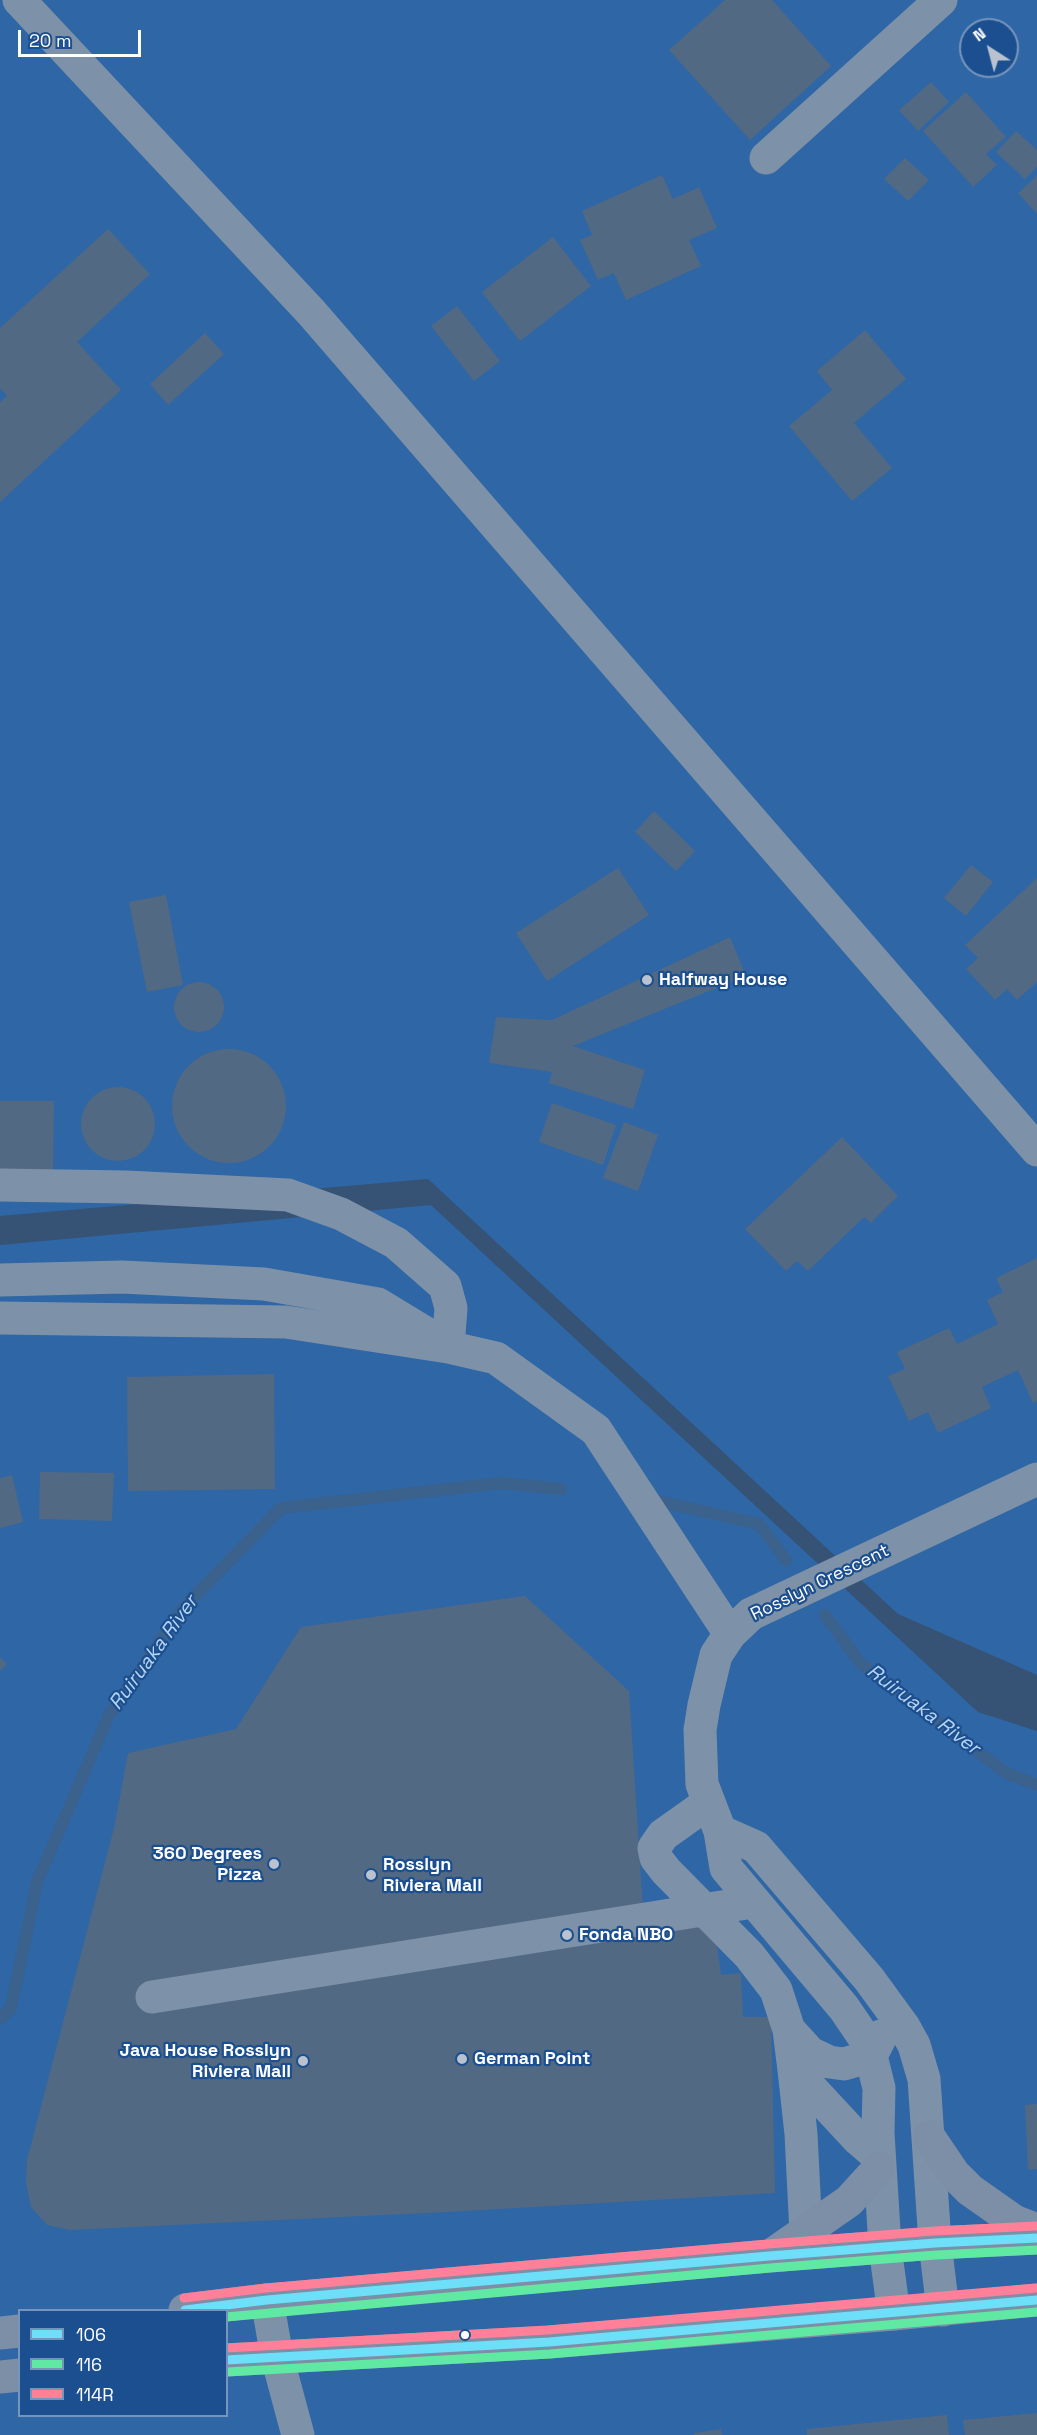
<!DOCTYPE html>
<style>
body{margin:0}
#map{position:relative;width:1037px;height:2435px;overflow:hidden;background:#365274;font-family:"Space Grotesk",sans-serif}
canvas{display:block}
.legend{position:absolute;left:18px;top:2309px;width:210px;height:108px;box-sizing:border-box;background:#1b4f8f;border:2px solid #7695bc;margin:0;padding:8px 10px;list-style:none;font-size:18px;color:#fff}
.legend li{display:flex;align-items:center;gap:12px;height:30px}
.legend b{width:30px;border:2px solid #7695bc}
.north{position:absolute;left:959px;top:18px;width:60px;height:60px;box-sizing:border-box;background:#1b4f8f;border:2px solid #7695bc;border-radius:50%;rotate:324deg;font-size:16px;font-weight:700;line-height:24px;text-align:center;color:#fff}
.north::after{content:'';display:block;margin:auto;width:21px;height:27px;background:#b9c2ce;clip-path:polygon(50% 0,100% 100%,50% 72%,0 100%)}
.scale{position:absolute;left:18px;top:30px;width:123px;height:27px;box-sizing:border-box;border:3px solid #fff;border-top:0;padding-left:8px;font-size:18px;line-height:21px;white-space:nowrap;color:#fff;-webkit-text-stroke:4px #1b4f8f;paint-order:stroke}
</style>
<div id="map">
<canvas width="1037" height="2435"></canvas>
<ul class="legend">
<li><b style="height:8px;background:#6ddff8"></b>106</li>
<li><b style="height:8px;background:#60e9a3"></b>116</li>
<li><b style="height:8px;background:#ff8098"></b>114R</li>
</ul>
<div class="north">N</div>
<div class="scale">20 m</div>
</div>
<script>
const context = document.querySelector('canvas').getContext('2d');
context.lineJoin = 'round';
function fill(path, color) { context.fillStyle = color; context.fill(path, 'evenodd'); }
const poly = rows => new Path2D(rows.map(r => 'M' + r).join(''));
function strokePath(path, color, width, dash) { context.strokeStyle = color; context.lineWidth = width; context.lineCap = dash ? 'butt' : 'round'; context.setLineDash(dash || []); context.stroke(path); }
function drawText(font, color, halo, rows, align = 'center') {
  context.font = font + ' "Space Grotesk",sans-serif'; context.lineWidth = 4.5; context.setLineDash([]); context.textBaseline = 'middle'; context.strokeStyle = halo; context.fillStyle = color; for (const [text, x, y, turn = 0] of rows) {
    context.save(); context.translate(x, y); context.rotate((+turn || 0) * Math.PI / 180); context.textAlign = isNaN(turn) ? turn : align; if (halo) context.strokeText(text, 0, 0); context.fillText(text, 0, 0); context.restore();
  }
}
const green = poly([
 [0,0,1037,0,1037,1675,898,1614,428,1179,0,1216],
 [971,30,1007,30,1007,66,971,66],
 [431,1205,978,1712,1037,1731,1037,2435,0,2435,0,1245],
 [20,2310,226,2310,226,2416,20,2416]
]);
const stream = poly([
 [649,1499,759,1524,786,1560],
 [825,1615,861,1664,1006,1773,1037,1785],
 [0,2019,11,2008,37,1882,108,1717,182,1609,281,1508,502,1483,561,1489]
]);
const building = poly([
 [725,0,772,0,831,66,750,140,669,50],
 [931,82,949,102,918,131,899,110],
 [966,92,1006,137,986,154,997,165,973,187,923,131],
 [1016,131,1037,150,1037,167,1025,179,996,152],
 [905,158,929,180,908,201,884,179],
 [662,175,673,199,699,187,717,228,689,240,701,266,626,300,614,273,598,280,580,240,592,235,582,211],
 [1037,176,1037,214,1018,193],
 [108,229,150,274,77,342,121,390,0,502,0,402,7,396,0,388,0,328],
 [553,237,591,286,520,341,482,292],
 [457,306,500,361,474,381,431,326],
 [865,330,906,379,854,423,892,468,852,501,789,426,832,390,817,371],
 [205,333,224,354,168,405,150,384],
 [654,811,695,851,676,871,635,832],
 [971,865,993,882,966,916,944,898],
 [618,868,649,915,547,981,516,933],
 [1037,878,1037,982,1017,1000,1007,989,995,1000,966,969,978,958,965,945],
 [166,895,183,985,147,992,129,902],
 [730,937,746,976,573,1046,645,1070,633,1109,549,1083,552,1072,489,1063,496,1017,552,1020],
 '174 1007a25 25 0 1 1 50 0a25 25 0 1 1-50 0Z',
 '172 1106a57 57 0 1 1 114 0a57 57 0 1 1-114 0Z',
 '81 1124a37 37 0 1 1 74 0a37 37 0 1 1-74 0Z',
 [0,1101,54,1101,53,1176,0,1176],
 [552,1103,616,1125,603,1165,539,1142],
 [624,1122,658,1135,638,1191,603,1178],
 [842,1137,898,1196,871,1223,864,1217,808,1271,797,1261,786,1271,745,1229],
 [1037,1258,1037,1401,1033,1403,1018,1370,982,1387,991,1408,938,1433,928,1412,909,1421,888,1376,905,1369,897,1352,949,1328,957,1344,998,1324,987,1300,1003,1292,996,1278],
 [274,1374,275,1489,128,1491,127,1377],
 [40,1472,114,1473,112,1521,39,1519],
 [12,1475,23,1522,0,1528,0,1478],
 [525,1596,629,1691,644,1925,714,1921,721,1975,741,1973,743,2017,771,2017,775,2193,447,2212,70,2230,47,2225,31,2207,26,2183,27,2160,114,1828,128,1753,236,1729,301,1627],
 [0,1657,7,1664,0,1671],
 [1037,2104,1037,2169,1028,2170,1025,2105],
 [1037,2413,1037,2435,965,2435,963,2420],
 [947,2415,949,2435,807,2435,807,2429],
 [721,2429,722,2435,694,2435,694,2433]
]);
const minor = poly([
 [19,0,311,312,1037,1150],
 [766,158,941,0],
 [0,1185,126,1187,288,1195,341,1214,396,1243,445,1286,451,1308,448,1347],
 [0,1280,122,1277,264,1284,378,1304,434,1338],
 [0,1318,286,1322,448,1347,496,1358,596,1430,730,1634],
 [708,1803,663,1835,654,1848,656,1858,666,1871,749,1955,776,1990,789,2030,794,2070,801,2134,806,2233],
 [720,1831,756,1847,869,1979,904,2027,914,2045,924,2079,935,2243,943,2310],
 [152,1997,753,1902],
 [789,2030,810,2053,829,2062,844,2064,871,2056,881,2036],
 [794,2070,858,2139,879,2157],
 [267,2300,277,2357,298,2435],
 [894,2314,885,2247,878,2133,879,2088,871,2056,865,2039,844,2008,726,1868,720,1831,702,1784,700,1730,704,1705,716,1655,730,1634,751,1614,1037,1479]
]);
const major = poly([
 [929,2137,954,2174,970,2190,1014,2221,1037,2230],
 [773,2254,849,2201,879,2168],
 [185,2310,267,2300,769,2256,935,2243,1037,2238],
 [0,2333,20,2331],
 [226,2360,549,2342,894,2314,1037,2300],
 [0,2377,20,2375]
]);
const bus1 = poly([
 [185,2310,267,2300,769,2256,935,2243,1037,2238],
 [226,2360,549,2342,1037,2300]
]);
const bus2 = poly([
 [226,2317,770,2268,936,2255,1037,2250],
 [227,2372,550,2354,1037,2312]
]);
const bus3 = poly([
 [184,2298,266,2288,768,2244,934,2231,1036,2226],
 [226,2348,548,2330,1036,2288]
]);
const markers = [
 [647,980,6,"#b9c2ce"],
 [274,1864,6,"#b9c2ce"],
 [371,1875,6,"#b9c2ce"],
 [567,1935,6,"#b9c2ce"],
 [462,2059,6,"#b9c2ce"],
 [303,2061,6,"#b9c2ce"],
 [465,2335,5,"#fff"]
];
const poiNames = [
 ["Halfway House",659,980],
 ["360 Degrees",262,1854,"right"],
 ["Pizza",262,1875,"right"],
 ["Rosslyn",383,1865],
 ["Riviera Mall",383,1886],
 ["Fonda NBO",579,1935],
 ["Java House Rosslyn",291,2051,"right"],
 ["Riviera Mall",291,2072,"right"],
 ["German Point",474,2059]
];
const streetNames = [
 ["Rosslyn Crescent",820,1583,-26]
];
const waterNames = [
 ["Ruiruaka River",154,1653,-54],
 ["Ruiruaka River",923,1710,37]
];
fill(green, '#2f66a5');
strokePath(stream, '#3b618d', 12);
fill(building, '#526984');
strokePath(minor, '#7d92a8', 33);
strokePath(major, '#7d8ea7', 33);
strokePath(bus1, '#6ddff8', 9);
strokePath(bus2, '#60e9a3', 9);
strokePath(bus3, '#ff8098', 9);
for (const [x, y, r, color] of markers) { const dot = new Path2D(); dot.arc(x, y, r, 0, 2 * Math.PI); context.fillStyle = color; context.fill(dot); strokePath(dot, '#1b4f8f', 2); }
drawText('bold 18px', '#fff', '#1b4f8f', poiNames, 'left');
drawText('18px', '#fff', '#1b4f8f', streetNames);
drawText('italic 20px', '#b5d3f5', '#1b4f8f', waterNames);
</script>
